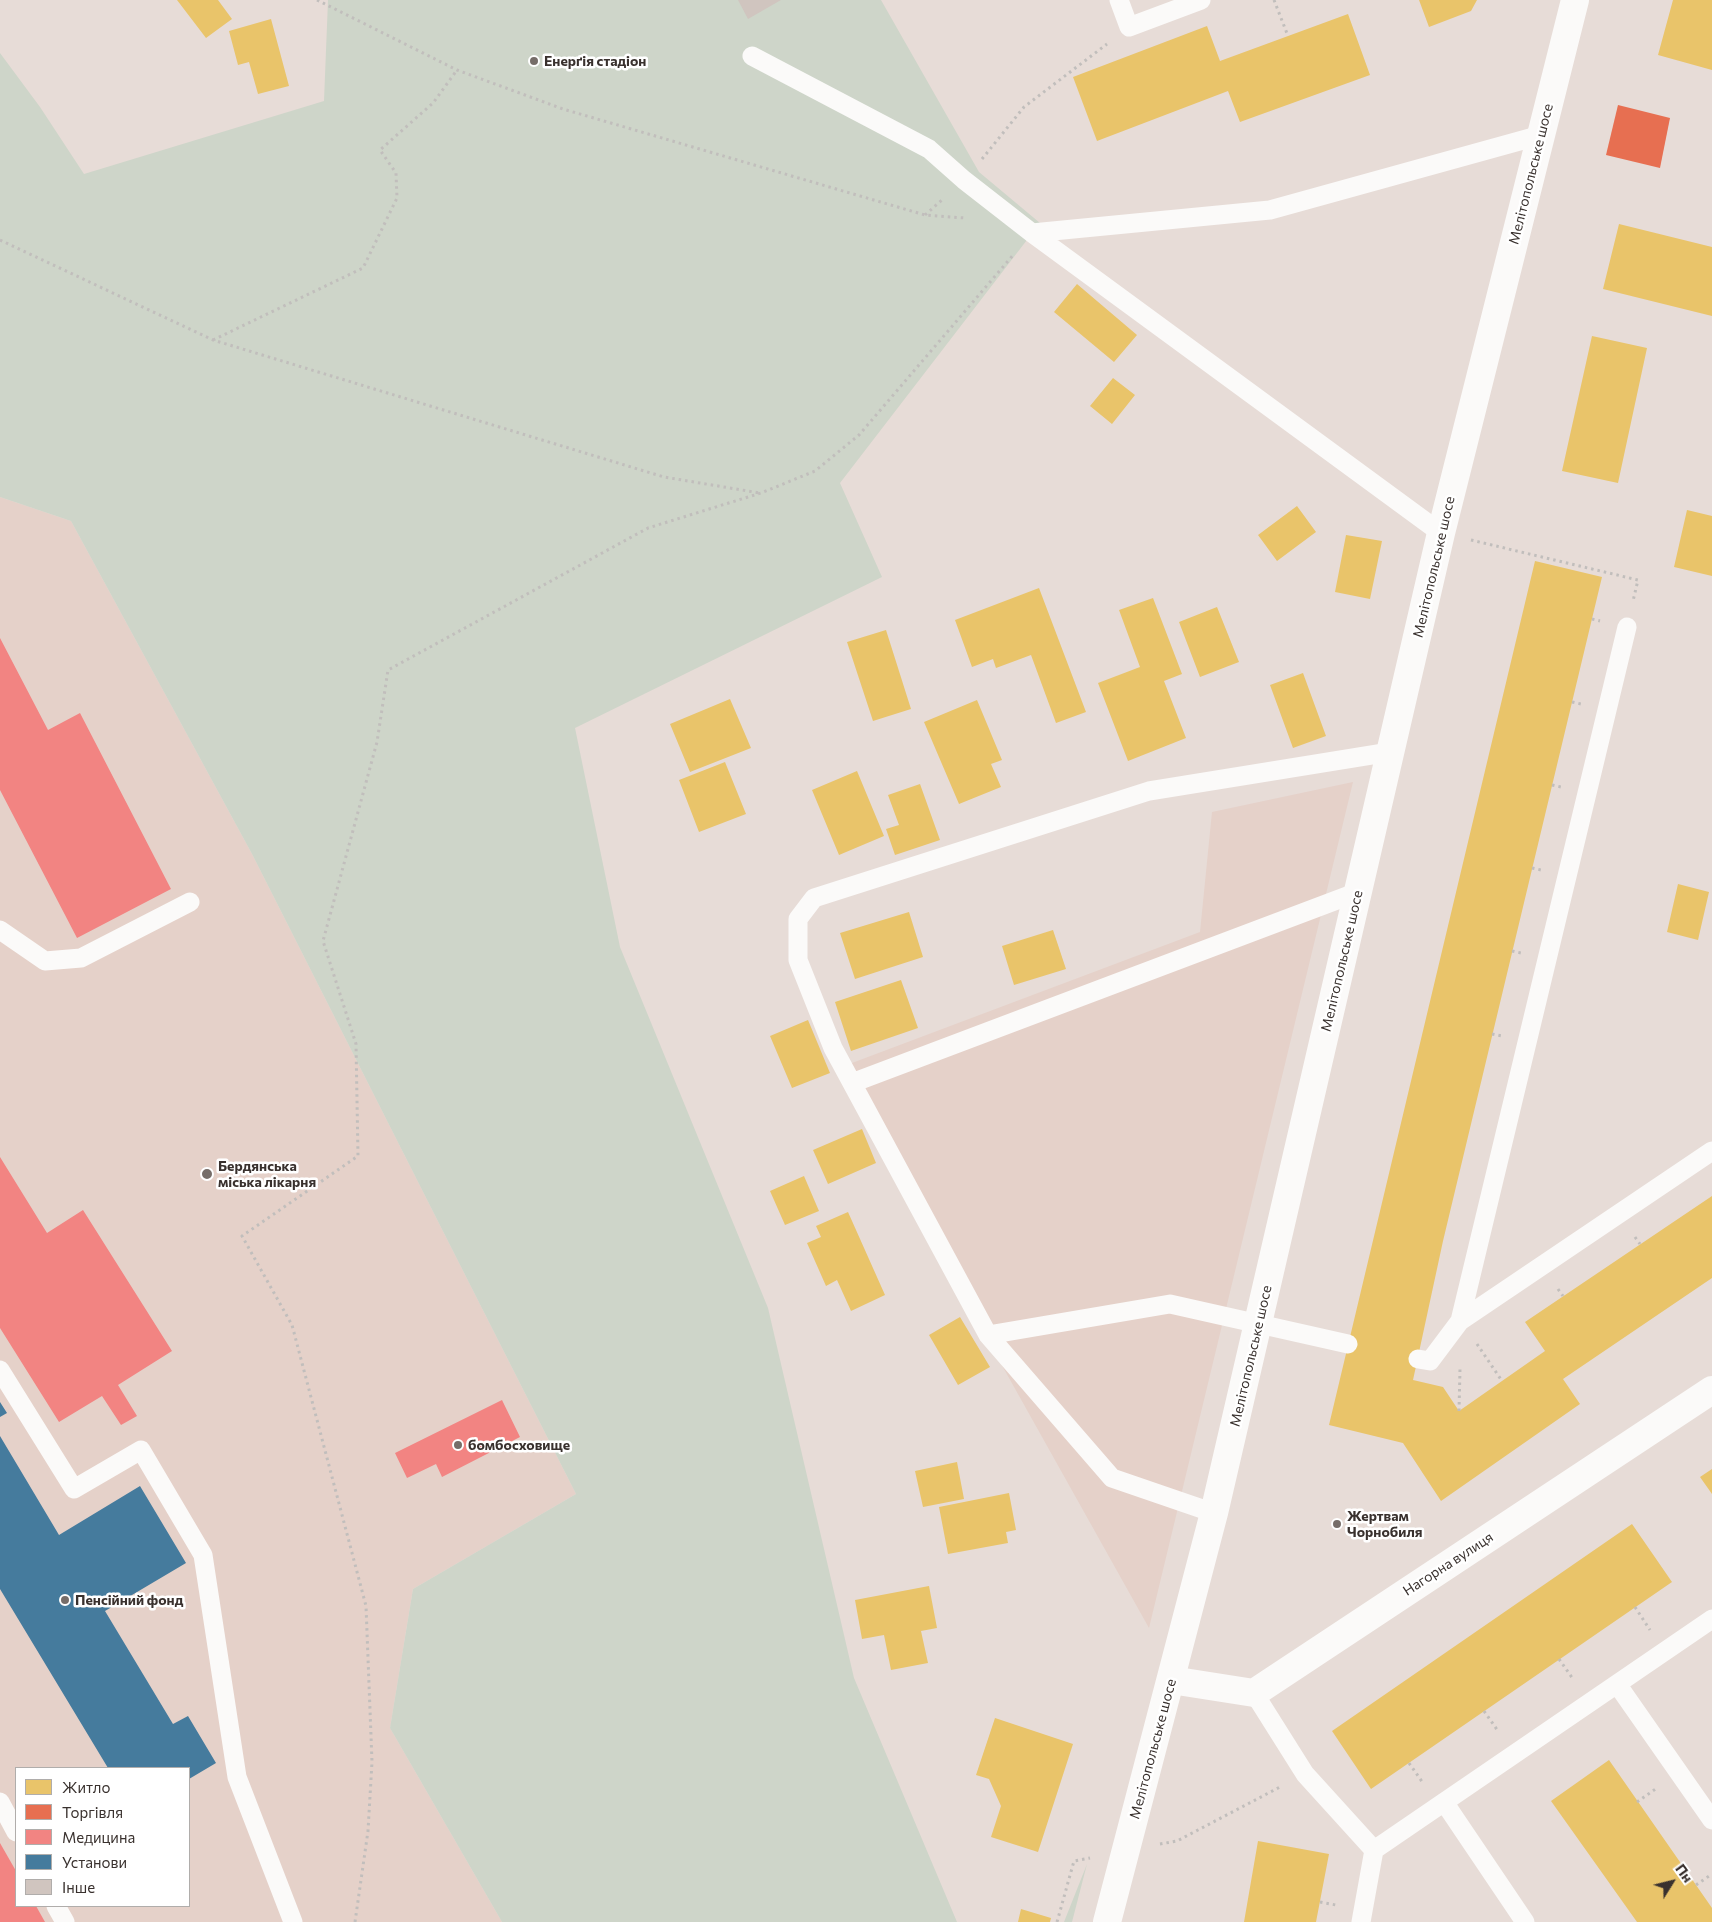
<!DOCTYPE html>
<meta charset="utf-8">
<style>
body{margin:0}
#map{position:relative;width:1712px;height:1922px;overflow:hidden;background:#e7dcd7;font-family:Commissioner,sans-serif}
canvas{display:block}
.legend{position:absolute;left:15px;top:1767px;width:175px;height:140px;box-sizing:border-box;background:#fff;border:1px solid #b0adab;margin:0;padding:6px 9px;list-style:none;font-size:15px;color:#39312e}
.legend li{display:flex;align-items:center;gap:10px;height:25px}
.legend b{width:25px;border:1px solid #b0adab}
.north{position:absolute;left:1647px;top:1857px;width:50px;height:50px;-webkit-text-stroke:4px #fff;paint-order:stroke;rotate:54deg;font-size:14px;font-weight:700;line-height:20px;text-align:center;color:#39312e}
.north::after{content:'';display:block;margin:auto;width:18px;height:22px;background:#39312e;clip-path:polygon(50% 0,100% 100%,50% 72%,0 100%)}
</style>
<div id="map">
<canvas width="1712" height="1922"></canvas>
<ul class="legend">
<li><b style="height:14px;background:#e9c46a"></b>Житло</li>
<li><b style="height:14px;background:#e76f51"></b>Торгівля</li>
<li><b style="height:14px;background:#f28482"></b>Медицина</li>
<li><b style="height:14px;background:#457b9d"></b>Установи</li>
<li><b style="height:14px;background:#d0c5bf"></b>Інше</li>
</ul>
<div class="north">Пн</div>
</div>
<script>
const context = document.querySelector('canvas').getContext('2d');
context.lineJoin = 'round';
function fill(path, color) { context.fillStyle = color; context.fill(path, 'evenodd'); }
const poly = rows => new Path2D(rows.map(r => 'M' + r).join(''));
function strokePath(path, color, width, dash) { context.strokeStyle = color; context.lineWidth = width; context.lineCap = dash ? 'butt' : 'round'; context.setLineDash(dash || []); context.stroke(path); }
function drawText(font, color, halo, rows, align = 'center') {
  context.font = font + ' Commissioner,sans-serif'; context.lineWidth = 5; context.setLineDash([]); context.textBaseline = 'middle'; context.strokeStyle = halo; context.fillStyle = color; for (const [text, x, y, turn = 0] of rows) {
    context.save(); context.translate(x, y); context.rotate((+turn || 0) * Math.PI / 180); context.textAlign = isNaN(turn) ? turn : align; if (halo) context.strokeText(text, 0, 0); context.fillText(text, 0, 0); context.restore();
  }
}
const built = poly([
 [0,497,71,521,252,854,576,1494,413,1589,390,1728,502,1922,0,1922],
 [16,1768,189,1768,189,1906,16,1906],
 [1353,782,1149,1628,836,1069,1200,932,1212,812]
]);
const green = poly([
 [328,0,881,0,979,172,1040,223,840,483,882,577,575,728,620,947,768,1308,854,1678,957,1922,502,1922,390,1728,413,1589,576,1494,252,854,71,521,0,497,0,53,40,107,84,174,324,101],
 [1087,1864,1072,1922,1064,1922]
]);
const homes = poly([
 [177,0,218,0,232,19,206,38],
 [1419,0,1477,0,1471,11,1429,27],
 [1673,0,1712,0,1712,70,1658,55],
 [1348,14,1370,75,1240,122,1228,91,1097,141,1073,77,1207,26,1220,61],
 [271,19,289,86,258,94,249,62,238,65,229,31],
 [1619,224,1712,247,1712,316,1603,289],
 [1077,284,1137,335,1114,362,1054,312],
 [1592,336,1647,348,1618,483,1562,471],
 [1113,378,1135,395,1112,424,1090,406],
 [1297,506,1316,532,1277,561,1258,535],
 [1687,510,1712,516,1712,576,1674,567],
 [1346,535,1382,541,1370,599,1335,592],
 [1535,561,1602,577,1443,1241,1413,1380,1443,1387,1459,1411,1545,1351,1525,1322,1712,1196,1712,1278,1563,1379,1580,1404,1441,1501,1403,1443,1329,1425],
 [1039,588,1086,712,1056,723,1031,655,996,668,993,659,972,667,955,620],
 [1153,598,1182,674,1164,681,1186,738,1128,761,1098,683,1140,667,1119,610],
 [1217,607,1239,662,1200,677,1179,622],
 [886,630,911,709,873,721,847,642],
 [1303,673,1326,736,1293,748,1270,685],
 [730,699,751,748,690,772,670,724],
 [977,700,1002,760,991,764,1001,787,959,804,924,722],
 [725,762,746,814,699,832,679,780],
 [857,771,884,836,839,855,812,790],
 [920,784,940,840,895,855,886,829,899,825,888,795],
 [1678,884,1709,892,1698,940,1667,932],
 [909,912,923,957,855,979,840,933],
 [1053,930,1066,969,1014,985,1002,946],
 [901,980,918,1028,851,1051,835,1002],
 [808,1020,830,1073,792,1088,770,1036],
 [862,1129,876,1163,828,1184,813,1150],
 [804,1176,819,1211,785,1225,770,1191],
 [848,1212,885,1295,851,1311,837,1280,826,1286,807,1243,821,1237,816,1226],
 [960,1317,990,1367,958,1385,929,1335],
 [957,1462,964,1499,923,1507,915,1471],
 [1712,1469,1712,1494,1700,1477],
 [1009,1493,1016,1530,1006,1532,1008,1543,948,1554,939,1507],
 [1632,1524,1672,1582,1371,1789,1332,1731],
 [929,1586,937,1628,921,1631,928,1663,891,1670,884,1635,862,1639,855,1600],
 [995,1718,1073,1744,1038,1852,991,1837,1001,1806,989,1779,976,1775],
 [1609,1760,1712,1908,1712,1922,1637,1922,1551,1801],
 [1258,1841,1329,1854,1316,1922,1244,1922],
 [1021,1909,1051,1918,1050,1922,1018,1922]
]);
const shops = poly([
 [1618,105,1670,118,1660,168,1606,155]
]);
const health = poly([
 [0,638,48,730,80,713,171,889,77,938,0,790],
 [0,1157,47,1233,83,1210,172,1351,118,1385,137,1416,121,1425,102,1396,59,1422,0,1328],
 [502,1400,520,1437,442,1477,436,1464,407,1478,395,1453],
 [0,1843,16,1871,16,1906,36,1906,45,1922,0,1922]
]);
const public = poly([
 [0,1402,7,1413,0,1417],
 [0,1436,59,1535,140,1486,186,1563,105,1611,173,1724,188,1716,216,1763,189,1779,189,1768,108,1768,0,1589]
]);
const building = poly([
 [738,0,781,0,748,19]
]);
const path = poly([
 [317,0,457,70,563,109,925,215,965,218],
 [1274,0,1288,36],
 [982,159,1024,107,1107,44],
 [925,215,943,199],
 [0,240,213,340,664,477,760,493],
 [213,340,363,268,397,198,396,173,380,150,433,103,457,70],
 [1471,540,1638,580,1633,601],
 [1592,619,1600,621],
 [1572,702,1581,704],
 [1552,785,1561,787],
 [1532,868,1541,870],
 [1512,951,1521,953],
 [1492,1034,1502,1036],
 [1635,1237,1640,1244],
 [1558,1289,1563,1296],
 [1477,1344,1502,1381],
 [1459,1411,1460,1369],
 [1635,1607,1650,1630],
 [1559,1659,1573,1679],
 [1484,1711,1498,1731],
 [1409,1763,1423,1783],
 [1637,1802,1657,1788],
 [1160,1844,1177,1841,1280,1787],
 [1696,1885,1712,1874],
 [1320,1902,1336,1905],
 [355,1922,368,1831,372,1762,366,1606,292,1325,242,1236,358,1156,356,1044,323,941,377,742,388,670,648,528,761,493,815,471,859,435,1014,254],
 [1057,1922,1074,1861,1090,1858]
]);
const service = poly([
 [1119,0,1129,27,1201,0],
 [752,56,929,149,964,180,1032,233,1270,210,1541,135],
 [1032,233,1441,533],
 [1627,627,1460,1321,1712,1151],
 [0,930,45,961,81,958,190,902],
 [852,1083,1358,892],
 [988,1335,1170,1304,1348,1344],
 [1418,1359,1430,1361,1460,1321],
 [0,1370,74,1489,141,1450,203,1555,237,1777,293,1922],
 [1214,1513,1112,1478,988,1335,833,1048,798,960,798,919,814,898,1149,791,1390,752],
 [1617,1684,1712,1820],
 [1254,1693,1305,1774,1374,1850,1712,1619],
 [0,1802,16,1832],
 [1444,1802,1525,1922],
 [56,1906,65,1922],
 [1361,1922,1374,1850]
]);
const minor = poly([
 [1171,1680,1254,1693,1712,1390]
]);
const primary = poly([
 [1107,1922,1214,1513,1441,533,1575,0]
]);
const markers = [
 [534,61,5,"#766d69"],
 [207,1174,6,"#766d69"],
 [458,1445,5,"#766d69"],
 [1337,1524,5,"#766d69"],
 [65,1600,5,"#766d69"]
];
const poiNames = [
 ["Енерґія стадіон",544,61],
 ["Бердянська",218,1166],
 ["міська лікарня",218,1182],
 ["бомбосховище",468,1445],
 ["Жертвам",1347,1516],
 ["Чорнобиля",1347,1532],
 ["Пенсійний фонд",75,1600]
];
const streetNames = [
 ["Мелітопольське шосе",1531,174,-76],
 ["Мелітопольське шосе",1434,567,-77],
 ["Мелітопольське шосе",1342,961,-77],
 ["Мелітопольське шосе",1251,1356,-77],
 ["Нагорна вулиця",1448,1564,-33],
 ["Мелітопольське шосе",1153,1749,-75]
];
fill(built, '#e5d1c9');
fill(green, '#ced5c9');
fill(homes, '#e9c46a');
fill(shops, '#e76f51');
fill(health, '#f28482');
fill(public, '#457b9d');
fill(building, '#d0c5bf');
strokePath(path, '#c1bebc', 3, [2.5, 4]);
strokePath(service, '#fbfaf9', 19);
strokePath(minor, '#fbfaf9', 28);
strokePath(primary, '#fbfaf9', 28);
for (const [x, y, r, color] of markers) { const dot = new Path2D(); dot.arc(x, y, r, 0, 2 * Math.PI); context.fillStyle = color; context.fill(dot); strokePath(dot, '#fff', 2); }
drawText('bold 14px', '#39312e', '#fff', poiNames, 'left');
drawText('14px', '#39312e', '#fff', streetNames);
</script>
